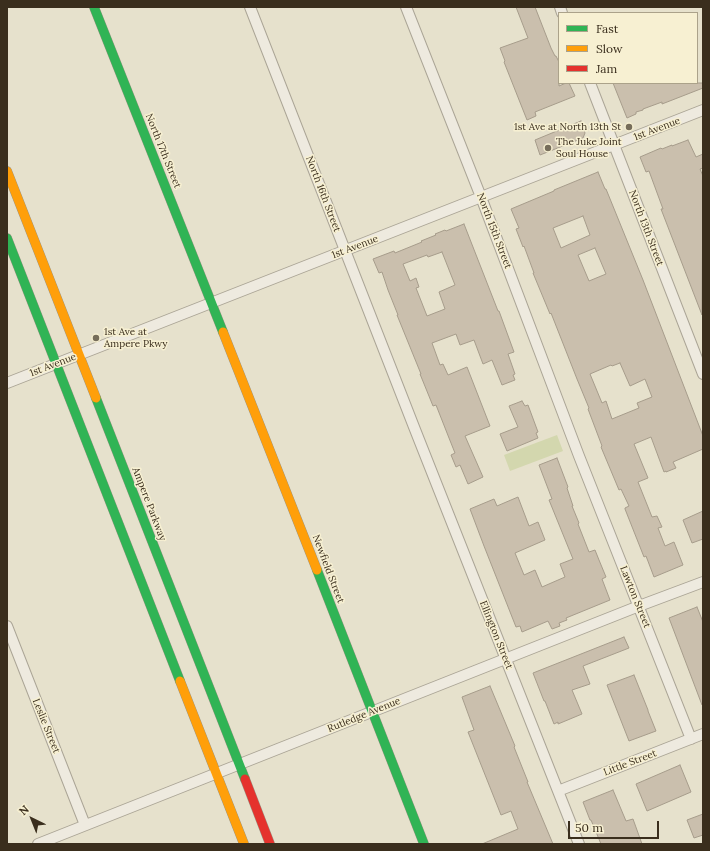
<!DOCTYPE html>
<style>
body{margin:0}
#map{position:relative;width:710px;height:851px;overflow:hidden;background:#e6e1cc;font-family:Lora,serif}
canvas{display:block}
.frame{position:absolute;inset:0;border:8px solid #3a2e1d;pointer-events:none}
.legend{position:absolute;left:558px;top:12px;width:140px;height:72px;box-sizing:border-box;background:#f7f0d2;border:1px solid #aba28a;margin:0;padding:5px 7px;list-style:none;font-size:12px;color:#3a2e1d}
.legend li{display:flex;align-items:center;gap:8px;height:20px}
.legend b{width:20px;border:1px solid #aba28a}
.north{position:absolute;left:12px;top:799px;width:40px;height:40px;-webkit-text-stroke:3px #f7f0d2;paint-order:stroke;rotate:317deg;font-size:11px;font-weight:700;line-height:16px;text-align:center;color:#3a2e1d}
.north::after{content:'';display:block;margin:auto;width:14px;height:18px;background:#3a2e1d;clip-path:polygon(50% 0,100% 100%,50% 72%,0 100%)}
.scale{position:absolute;left:568px;top:821px;width:91px;height:18px;box-sizing:border-box;border:2px solid #3a2e1d;border-top:0;padding-left:5px;font-size:12px;line-height:14px;white-space:nowrap;color:#3a2e1d;-webkit-text-stroke:3px #f7f0d2;paint-order:stroke}
</style>
<div id="map">
<canvas width="710" height="851"></canvas>
<div class="frame"></div>
<ul class="legend">
<li><b style="height:5px;background:#30b455"></b>Fast</li>
<li><b style="height:5px;background:#ff9f0a"></b>Slow</li>
<li><b style="height:5px;background:#e5322d"></b>Jam</li>
</ul>
<div class="north">N</div>
<div class="scale">50 m</div>
</div>
<script>
const context = document.querySelector('canvas').getContext('2d');
context.lineJoin = 'round';
function fill(path, color) { context.fillStyle = color; context.fill(path, 'evenodd'); }
const poly = rows => new Path2D(rows.map(r => 'M' + r).join(''));
function strokePath(path, color, width, dash) { context.strokeStyle = color; context.lineWidth = width; context.lineCap = dash ? 'butt' : 'round'; context.setLineDash(dash || []); context.stroke(path); }
function drawText(font, color, halo, rows, align = 'center') {
  context.font = font + ' Lora,serif'; context.lineWidth = 3; context.setLineDash([]); context.textBaseline = 'middle'; context.strokeStyle = halo; context.fillStyle = color; for (const [text, x, y, turn = 0] of rows) {
    context.save(); context.translate(x, y); context.rotate((+turn || 0) * Math.PI / 180); context.textAlign = isNaN(turn) ? turn : align; if (halo) context.strokeText(text, 0, 0); context.fillText(text, 0, 0); context.restore();
  }
}
const green = poly([
 [557,435,563,451,510,471,504,455]
]);
const building = poly([
 [516,7,535,7,551,48,555,56,556,56,559,62,559,86,566,83,569,83,575,96,535,112,536,116,527,120,504,62,505,61,500,48,528,38,516,7],
 [613,83,703,83,703,88,662,104,662,102,643,109,643,110,636,112,636,114,627,118,613,83],
 [581,121,585,133,583,138,540,155,535,140,581,121],
 [688,140,696,157,703,154,703,168,700,169,703,176,702,315,661,209,663,209,649,171,646,172,640,157,661,148,662,149,672,145,672,146,688,140],
 [598,172,605,189,606,189,643,280,703,436,703,449,673,462,676,468,666,472,666,471,664,472,651,437,634,444,648,478,638,482,652,517,657,516,662,527,658,528,665,546,674,542,683,565,654,577,646,556,644,557,625,509,625,508,629,506,621,489,619,490,601,447,602,446,588,409,589,408,577,379,551,313,550,314,533,273,534,273,524,246,523,247,516,229,519,228,511,209,554,191,554,190,598,172],
 [583,216,590,235,561,248,553,228,583,216],
 [595,248,606,274,589,281,578,255,595,248],
 [620,363,630,386,645,379,652,397,637,403,639,408,612,419,606,401,602,403,590,374,611,365,612,366,620,363],
 [464,224,498,311,499,311,514,352,508,354,515,374,513,375,515,380,502,385,492,360,483,364,474,340,460,345,456,334,432,343,440,365,443,364,448,375,467,367,490,426,465,436,483,477,468,484,460,465,456,467,451,455,455,453,449,438,436,405,433,406,420,374,421,374,397,315,398,315,388,290,382,272,379,273,373,259,394,251,395,253,422,242,421,241,436,235,435,234,445,230,446,231,464,224],
 [442,252,455,285,439,292,445,309,427,316,416,288,419,287,416,278,410,281,403,264,427,255,428,257,442,252],
 [522,401,525,406,528,405,538,432,536,433,538,438,507,451,500,434,518,427,509,406,522,401],
 [557,458,568,487,567,488,573,506,572,506,579,523,578,524,589,552,595,550,599,560,606,577,602,579,610,600,566,618,567,620,559,623,560,626,552,629,548,621,522,632,520,626,516,627,484,546,470,509,494,499,497,506,518,497,529,526,538,522,545,540,515,553,524,575,535,570,542,587,565,577,560,564,573,559,549,500,552,499,539,465,557,458],
 [703,511,703,539,692,543,683,520,703,511],
 [697,607,703,622,703,705,702,705,669,618,697,607],
 [624,637,629,648,583,666,590,684,572,690,582,714,558,724,558,722,554,724,545,701,544,701,533,673,624,637],
 [634,675,648,710,648,711,656,731,629,741,607,685,634,675],
 [490,686,515,746,514,747,528,782,527,782,553,844,482,844,518,829,511,811,501,815,468,732,474,730,462,697,490,686],
 [680,765,691,792,647,811,636,784,680,765],
 [613,790,626,821,633,819,642,844,601,844,591,820,590,820,583,802,613,790],
 [703,814,703,835,694,838,687,820,703,814]
]);
const street = poly([
 [250,7,414,427,579,844],
 [406,7,481,197,579,456,691,739],
 [560,7,562,13],
 [590,83,703,374],
 [7,383,703,110],
 [7,626,85,825],
 [558,791,703,734],
 [38,844,639,606,703,582]
]);
const fast = poly([
 [94,7,223,332],
 [7,238,180,681],
 [96,398,245,779],
 [317,570,424,844]
]);
const slow = poly([
 [7,171,96,398],
 [223,332,317,570],
 [180,681,244,844]
]);
const jam = poly([
 [245,779,270,844]
]);
const markers = [
 [629,127,4,"#766d5a"],
 [548,148,4,"#766d5a"],
 [96,338,4,"#766d5a"]
];
const poiNames = [
 ["1st Ave at North 13th St",621,127,"right"],
 ["The Juke Joint",556,142],
 ["Soul House",556,154],
 ["1st Ave at",104,332],
 ["Ampere Pkwy",104,344]
];
const streetNames = [
 ["1st Avenue",657,129,-21],
 ["North 17th Street",163,151,68],
 ["North 16th Street",323,194,69],
 ["North 13th Street",646,228,69],
 ["North 15th Street",494,231,69],
 ["1st Avenue",355,247,-21],
 ["1st Avenue",53,365,-21],
 ["Ampere Parkway",149,504,69],
 ["Newfield Street",328,569,69],
 ["Lawton Street",635,597,68],
 ["Ellington Street",496,635,68],
 ["Rutledge Avenue",364,715,-22],
 ["Leslie Street",46,726,68],
 ["Little Street",630,763,-21]
];
fill(green, '#d3d7ae');
fill(building, '#cabfad');
strokePath(building, '#a69c8b', 1);
strokePath(street, '#aba596', 12);
strokePath(fast, '#9b9585', 10);
strokePath(slow, '#9b9585', 10);
strokePath(jam, '#9b9585', 10);
strokePath(street, '#eeeadf', 10);
strokePath(fast, '#30b455', 9);
strokePath(slow, '#ff9f0a', 9);
strokePath(jam, '#e5322d', 9);
for (const [x, y, r, color] of markers) { const dot = new Path2D(); dot.arc(x, y, r, 0, 2 * Math.PI); context.fillStyle = color; context.fill(dot); strokePath(dot, '#f7f0d2', 1.5); }
drawText('10px', '#3a2e1d', '#f7f0d2', poiNames, 'left');
drawText('10px', '#3a2e1d', '#f7f0d2', streetNames);
</script>
